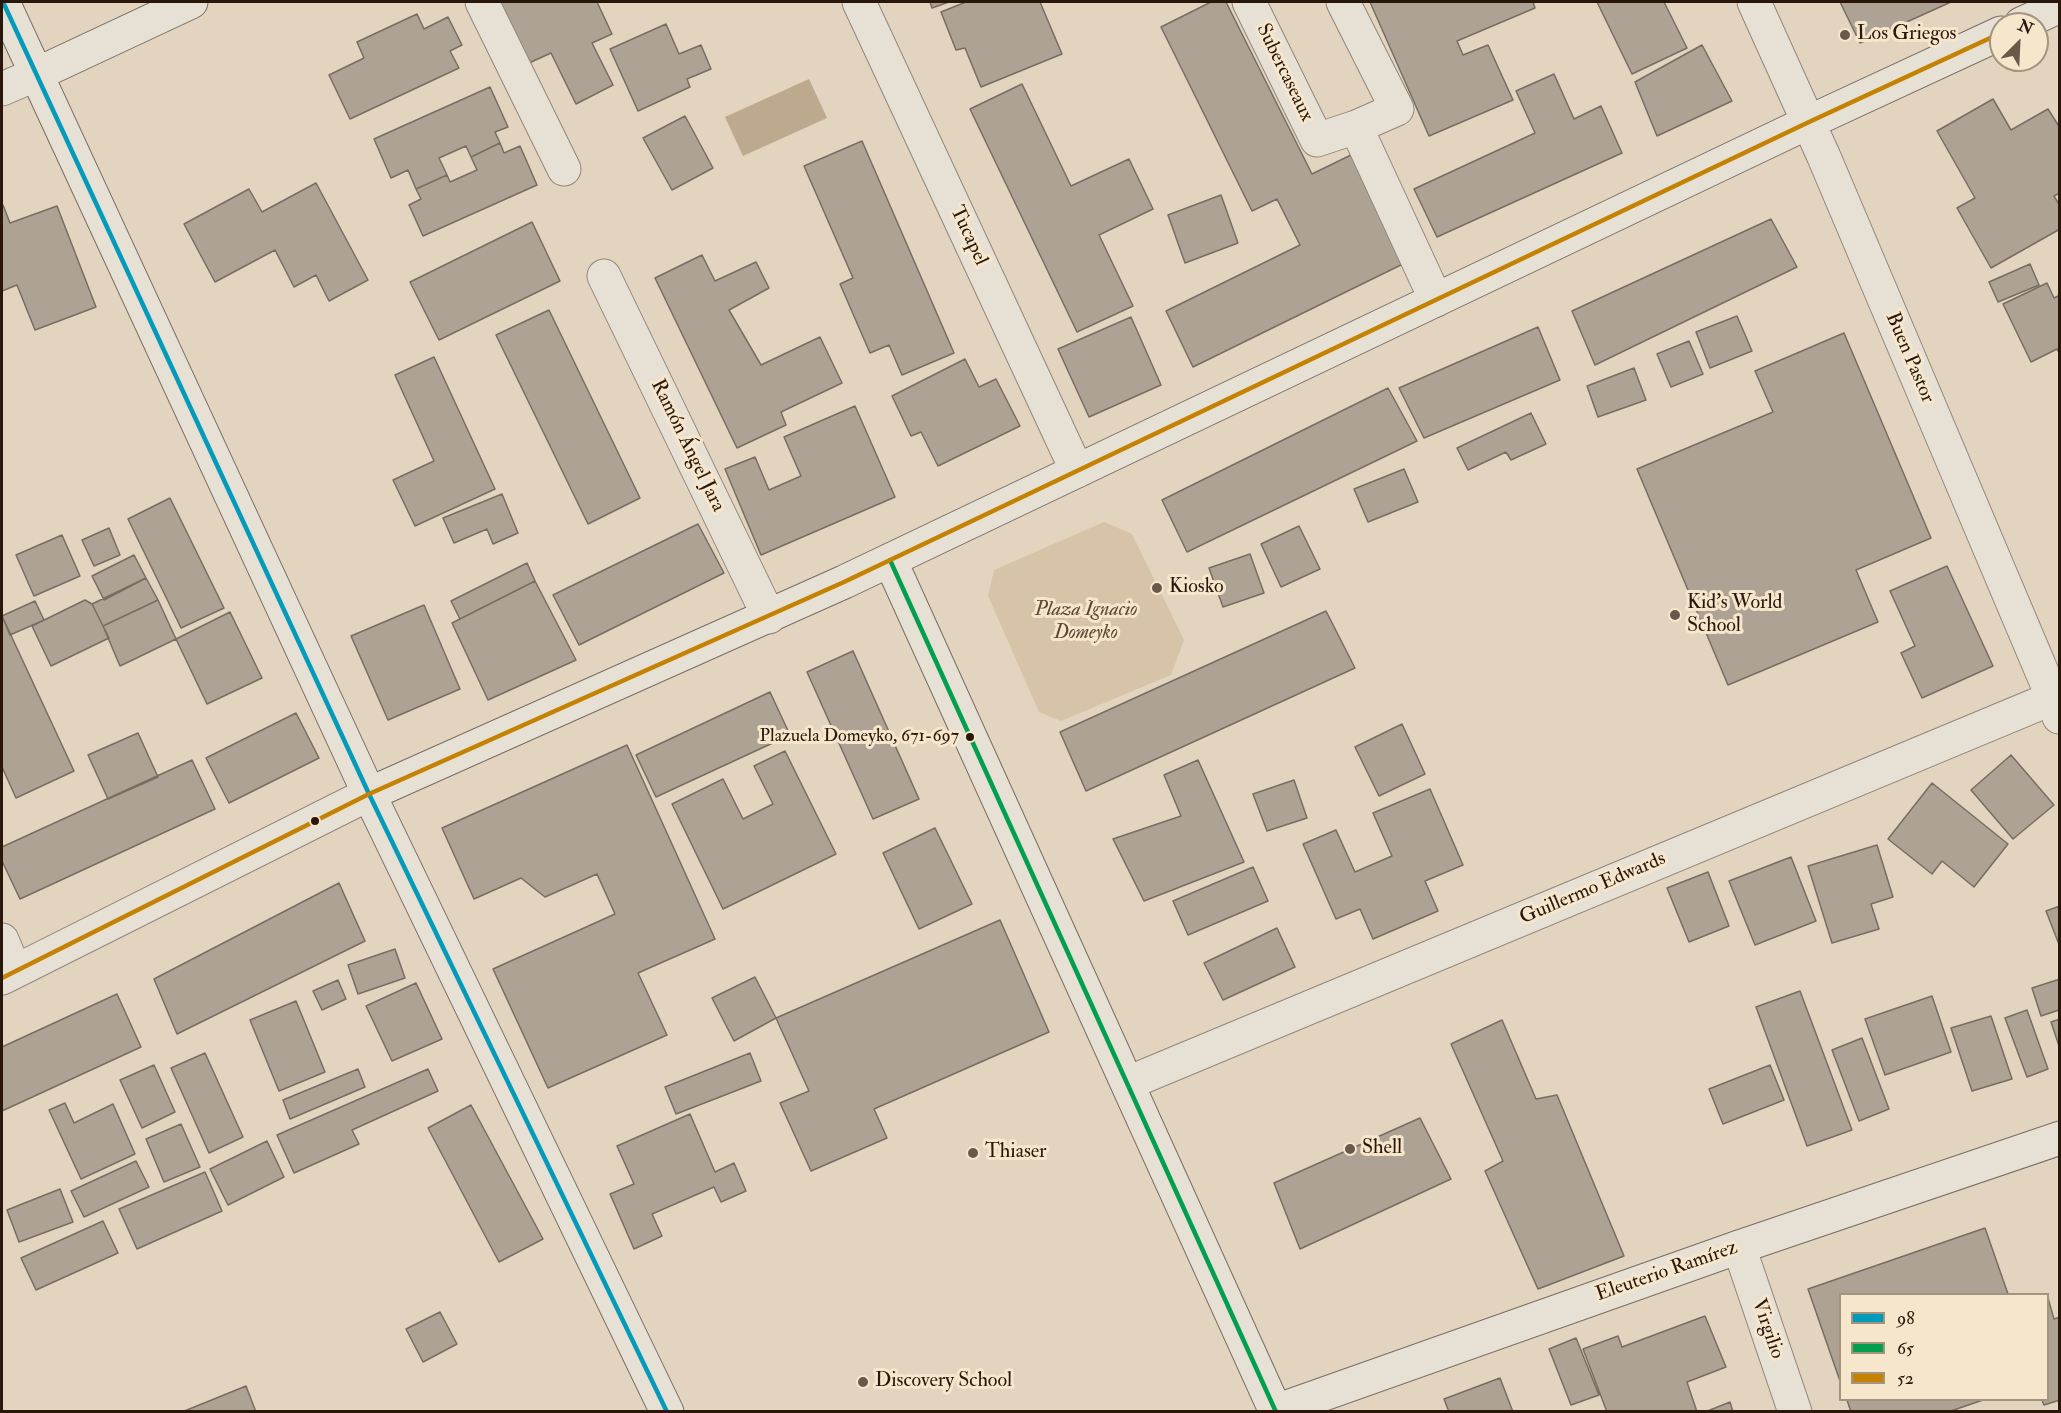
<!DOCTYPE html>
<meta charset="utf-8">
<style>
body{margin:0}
#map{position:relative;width:2061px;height:1413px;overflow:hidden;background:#e2d4bf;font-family:"IM FELL Double Pica",serif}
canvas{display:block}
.frame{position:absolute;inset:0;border:3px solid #29170b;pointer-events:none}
.legend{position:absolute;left:1839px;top:1293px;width:210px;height:108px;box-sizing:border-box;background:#f5e6cc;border:2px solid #a3937f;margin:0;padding:8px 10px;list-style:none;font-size:18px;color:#29170b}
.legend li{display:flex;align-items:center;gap:12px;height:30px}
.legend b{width:30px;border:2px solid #a3937f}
.north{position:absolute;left:1989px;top:12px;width:60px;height:60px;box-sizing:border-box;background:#f5e6cc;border:2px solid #a3937f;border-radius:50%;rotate:24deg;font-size:16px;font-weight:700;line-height:24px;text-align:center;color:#29170b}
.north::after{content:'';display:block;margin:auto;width:21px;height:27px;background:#6a594a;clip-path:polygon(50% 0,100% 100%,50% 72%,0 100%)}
</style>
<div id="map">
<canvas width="2061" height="1413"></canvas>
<div class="frame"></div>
<ul class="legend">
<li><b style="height:8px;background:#049aba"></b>98</li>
<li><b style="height:8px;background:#029f4e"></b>65</li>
<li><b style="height:8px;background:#c48203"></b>52</li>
</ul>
<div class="north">N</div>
</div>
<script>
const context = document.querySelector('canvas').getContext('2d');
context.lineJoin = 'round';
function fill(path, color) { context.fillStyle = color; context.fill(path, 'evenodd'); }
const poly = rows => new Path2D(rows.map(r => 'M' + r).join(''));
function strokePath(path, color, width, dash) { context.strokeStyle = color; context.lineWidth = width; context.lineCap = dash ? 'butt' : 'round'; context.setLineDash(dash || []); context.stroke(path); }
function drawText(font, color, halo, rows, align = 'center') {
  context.font = font + ' "IM FELL Double Pica",serif'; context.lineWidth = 6; context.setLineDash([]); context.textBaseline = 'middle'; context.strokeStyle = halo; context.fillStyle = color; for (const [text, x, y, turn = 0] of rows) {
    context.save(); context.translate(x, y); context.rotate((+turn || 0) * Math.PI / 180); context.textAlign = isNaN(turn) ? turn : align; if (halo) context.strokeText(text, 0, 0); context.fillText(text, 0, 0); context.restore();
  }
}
const green = poly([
 [1104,522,1132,534,1184,640,1171,675,1061,721,1039,712,988,596,994,570]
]);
const water = poly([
 [809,79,827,118,743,156,725,117]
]);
const building = poly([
 [498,2,597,2,612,34,592,43,613,85,576,104,551,53,529,63,498,2],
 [930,2,949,2,932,8,930,2],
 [966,2,1040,2,1062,54,981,87,965,48,956,50,941,12,966,2],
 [1211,2,1226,2,1312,174,1355,153,1409,261,1193,367,1166,311,1300,245,1277,199,1252,211,1161,27,1211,2],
 [1370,2,1533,2,1535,8,1457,41,1463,55,1488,45,1513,100,1429,136,1370,2],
 [1597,2,1664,2,1687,48,1632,74,1597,2],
 [1840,2,1951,2,1860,43,1840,2],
 [417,14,424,29,448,17,462,45,450,51,459,68,350,119,329,75,364,58,357,42,417,14],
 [666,24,679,54,701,45,711,69,687,79,690,87,638,111,610,49,666,24],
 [1702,45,1732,101,1657,136,1635,82,1702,45],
 [1554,74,1574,119,1601,106,1622,153,1437,237,1414,189,1535,133,1516,91,1554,74],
 [1022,84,1071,186,1129,159,1153,209,1099,235,1133,306,1077,332,970,109,1022,84],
 [490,87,508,127,495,132,500,143,471,157,466,146,439,158,447,175,416,189,408,170,391,178,374,139,490,87],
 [1993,99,2011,130,2048,109,2060,128,2060,193,2054,196,2060,206,2060,229,1991,268,1957,208,1975,198,1937,131,1993,99],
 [685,116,713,168,672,190,643,138,685,116],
 [862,141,954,353,902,375,889,345,870,353,840,284,853,278,804,166,862,141],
 [500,143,504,153,520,146,537,185,423,236,409,205,421,199,416,189,447,175,450,182,477,170,471,157,500,143],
 [316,183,368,280,329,301,316,275,294,287,275,250,215,282,184,224,249,189,262,212,316,183],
 [1221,195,1238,243,1185,263,1168,215,1221,195],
 [3,205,10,223,57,206,96,307,35,330,17,285,2,291,2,206,3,205],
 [1771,219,1797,267,1595,365,1572,311,1771,219],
 [532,222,560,281,439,340,410,282,532,222],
 [702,255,715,281,756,262,769,288,729,310,761,365,820,337,842,383,781,412,786,425,737,448,655,278,702,255],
 [2030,264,2039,285,1998,302,1989,282,2030,264],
 [2047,283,2054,298,2060,295,2060,354,2057,349,2031,362,2003,304,2047,283],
 [549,310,640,498,588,524,496,335,549,310],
 [1737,316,1752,351,1710,368,1696,332,1737,316],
 [1131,317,1161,385,1089,417,1058,349,1131,317],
 [1538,327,1560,380,1424,438,1399,388,1538,327],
 [1844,333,1931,538,1856,570,1878,622,1728,685,1637,469,1773,412,1755,371,1844,333],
 [1689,341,1703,374,1671,387,1657,354,1689,341],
 [434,357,495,489,415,526,393,480,434,461,395,375,434,357],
 [965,359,979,387,996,379,1020,426,938,466,921,432,911,436,892,396,965,359],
 [1634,368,1646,400,1598,417,1587,386,1634,368],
 [1388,388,1417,441,1187,552,1162,500,1388,388],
 [855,406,895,497,761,555,725,469,755,457,769,490,801,476,784,437,855,406],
 [1531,413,1546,444,1511,460,1506,452,1468,470,1457,448,1531,413],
 [1404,469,1418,502,1368,522,1354,489,1404,469],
 [502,494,518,533,493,544,487,529,454,543,443,518,502,494],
 [170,498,224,608,181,628,128,519,170,498],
 [698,524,724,573,579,645,553,595,698,524],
 [1299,526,1320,569,1281,587,1261,544,1299,526],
 [109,528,120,555,94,566,82,540,109,528],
 [62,535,80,576,34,596,16,555,62,535],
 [1250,554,1264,593,1223,607,1209,568,1250,554],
 [134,555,146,578,104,600,92,576,134,555],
 [527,563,535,581,460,619,451,601,527,563],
 [1947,566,1993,666,1922,698,1901,653,1915,646,1890,591,1947,566],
 [146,578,158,600,103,626,92,604,146,578],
 [535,581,576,660,488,700,452,623,535,581],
 [85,600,92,604,109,638,51,666,32,626,85,600],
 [158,600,176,639,120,666,103,626,158,600],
 [35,601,44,620,10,635,2,616,35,601],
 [424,605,460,689,388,720,351,636,424,605],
 [1326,611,1355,668,1086,791,1060,732,1326,611],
 [230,612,262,678,207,704,176,639,230,612],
 [2,616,74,771,16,798,2,767,2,616],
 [853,651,919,799,873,819,807,672,853,651],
 [770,692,790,735,656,797,636,755,770,692],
 [296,713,319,758,229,803,206,758,296,713],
 [1402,724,1425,774,1379,796,1355,747,1402,724],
 [138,733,158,777,108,799,88,755,138,733],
 [627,745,715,939,638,973,667,1035,548,1088,493,969,615,914,597,874,545,897,521,878,474,899,442,828,627,745],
 [785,751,836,854,723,909,672,804,723,779,743,819,773,804,754,766,785,751],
 [2011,755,2054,805,2013,839,1971,790,2011,755],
 [192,760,215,809,20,899,2,861,2,847,192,760],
 [1198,760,1244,862,1144,901,1113,839,1181,816,1164,775,1198,760],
 [1294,780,1307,818,1267,831,1253,794,1294,780],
 [1932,783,2008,844,1974,887,1942,861,1932,874,1888,839,1932,783],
 [1430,789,1463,865,1425,881,1438,911,1373,939,1360,909,1336,919,1303,844,1336,830,1355,872,1392,856,1373,813,1430,789],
 [935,828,972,904,919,929,883,853,935,828],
 [1877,845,1893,897,1871,904,1879,929,1832,943,1808,866,1877,845],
 [1791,857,1816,921,1755,945,1729,881,1791,857],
 [1253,867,1268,901,1188,935,1173,901,1253,867],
 [1708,872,1729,926,1689,942,1667,888,1708,872],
 [339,883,365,941,177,1034,154,979,339,883],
 [2060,906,2060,947,2046,911,2060,906],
 [1000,920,1049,1032,874,1109,887,1138,811,1171,780,1103,809,1091,776,1018,1000,920],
 [1277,928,1295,967,1223,1000,1204,963,1277,928],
 [395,949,405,978,358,994,348,965,395,949],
 [755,977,776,1018,734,1041,712,998,755,977],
 [2060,979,2060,1012,2059,1010,2041,1016,2032,988,2060,979],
 [338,980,346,999,322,1010,313,991,338,980],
 [416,983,442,1039,392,1061,366,1006,416,983],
 [1800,991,1852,1130,1807,1146,1756,1007,1800,991],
 [117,994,141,1047,2,1111,2,1047,117,994],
 [1932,996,1951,1052,1885,1075,1865,1019,1932,996],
 [296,1001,325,1072,279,1091,250,1020,296,1001],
 [2027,1010,2048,1069,2027,1077,2005,1018,2027,1010],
 [1991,1016,2012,1079,1972,1091,1951,1028,1991,1016],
 [2060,1019,2060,1049,2051,1022,2060,1019],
 [1502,1020,1536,1099,1557,1095,1624,1256,1538,1289,1485,1171,1503,1161,1451,1044,1502,1020],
 [1862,1038,1889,1109,1859,1121,1832,1050,1862,1038],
 [205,1053,243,1137,209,1153,171,1068,205,1053],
 [750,1053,761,1081,676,1114,665,1087,750,1053],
 [154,1065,175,1112,142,1128,120,1080,154,1065],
 [1770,1065,1784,1100,1723,1124,1709,1089,1770,1065],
 [358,1069,365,1087,290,1119,283,1100,358,1069],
 [428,1069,438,1091,352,1130,359,1144,294,1173,277,1135,428,1069],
 [65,1103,74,1123,113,1104,135,1154,81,1179,49,1110,65,1103],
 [471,1105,543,1239,499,1262,428,1128,471,1105],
 [690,1114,715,1172,734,1163,746,1191,721,1202,714,1187,652,1214,662,1236,634,1249,610,1194,634,1184,617,1146,690,1114],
 [1420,1118,1451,1179,1300,1249,1274,1183,1420,1118],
 [181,1124,200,1167,164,1182,146,1139,181,1124],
 [267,1141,284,1177,228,1205,210,1169,267,1141],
 [136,1161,149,1187,84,1217,71,1191,136,1161],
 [205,1172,222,1211,137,1249,119,1209,205,1172],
 [60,1189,73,1222,19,1242,7,1210,60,1189],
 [103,1221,118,1253,36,1290,21,1258,103,1221],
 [1985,1228,2008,1294,1840,1294,1840,1381,1808,1289,1985,1228],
 [2048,1298,2054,1319,2060,1317,2060,1400,2044,1405,2042,1400,2048,1400,2048,1298],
 [440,1312,457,1344,423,1362,406,1329,440,1312],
 [1705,1316,1726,1367,1687,1382,1697,1412,1607,1412,1583,1349,1618,1336,1622,1347,1705,1316],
 [1576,1338,1599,1395,1571,1405,1549,1349,1576,1338],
 [1500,1378,1513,1412,1449,1412,1444,1399,1500,1378],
 [246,1386,256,1412,182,1412,246,1386],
 [1847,1400,1983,1400,1948,1412,1851,1412,1847,1400],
 [1730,1402,1733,1412,1705,1412,1730,1402]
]);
const street = poly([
 [482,2,564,169],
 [859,2,1077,471],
 [1249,2,1317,140,1356,127,1397,109,1343,2],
 [1754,2,1824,157,2053,698,2059,717],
 [2,89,37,74],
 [1356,127,1436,300],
 [604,276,769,617],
 [2,940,15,971],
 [2,978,369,794],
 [1128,1083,2060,695],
 [1739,1247,1795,1412]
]);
const secondary = poly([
 [3,2,369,794,667,1412],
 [2021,24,2060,6],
 [37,74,191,2],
 [890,560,1276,1412],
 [369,794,844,582,1809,122,2001,33],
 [1273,1412,1739,1247,2060,1138]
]);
const bus1 = poly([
 [3,2,369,794,667,1412]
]);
const bus2 = poly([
 [890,560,1276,1412]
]);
const bus3 = poly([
 [2,978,369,794,844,582,1809,122,2001,33]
]);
const markers = [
 [1845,35,6,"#6a594a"],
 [1157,588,6,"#6a594a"],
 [1675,615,6,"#6a594a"],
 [970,737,5,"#29170b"],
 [315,821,5,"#29170b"],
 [1350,1149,6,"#6a594a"],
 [973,1153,6,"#6a594a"],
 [863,1382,6,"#6a594a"]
];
const busNames = [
 ["Plazuela Domeyko, 671-697",959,737]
];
const poiNames = [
 ["Los Griegos",1857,35],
 ["Kiosko",1169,588],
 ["Kid's World",1687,604],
 ["School",1687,627],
 ["Shell",1362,1149],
 ["Thiaser",985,1153],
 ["Discovery School",875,1382]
];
const streetNames = [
 ["Subercaseaux",1284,73,64],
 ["Tucapel",968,236,65],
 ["Buen Pastor",1909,358,67],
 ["Ramón Ángel Jara",687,446,64],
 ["Guillermo Edwards",1593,889,-23],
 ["Eleuterio Ramírez",1667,1272,-19],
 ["Virgilio",1767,1329,71]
];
const parkNames = [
 ["Plaza Ignacio",1086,611],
 ["Domeyko",1086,634]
];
fill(green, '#d7c4a8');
fill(water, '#bca98e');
fill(building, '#ada294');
strokePath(building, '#776d62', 1.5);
strokePath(street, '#91867a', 35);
strokePath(secondary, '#776d62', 35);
strokePath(street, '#e7e0d5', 33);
strokePath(secondary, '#e7e0d5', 33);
strokePath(bus1, '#049aba', 4.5);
strokePath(bus2, '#029f4e', 4.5);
strokePath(bus3, '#c48203', 4.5);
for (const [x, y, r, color] of markers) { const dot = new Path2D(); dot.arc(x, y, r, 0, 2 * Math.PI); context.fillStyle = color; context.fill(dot); strokePath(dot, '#f5e6cc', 2); }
drawText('18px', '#29170b', '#f5e6cc', busNames, 'right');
drawText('20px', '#29170b', '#f5e6cc', poiNames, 'left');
drawText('20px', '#29170b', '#f5e6cc', streetNames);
drawText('italic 20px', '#5b4734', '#f5e6cc', parkNames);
</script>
